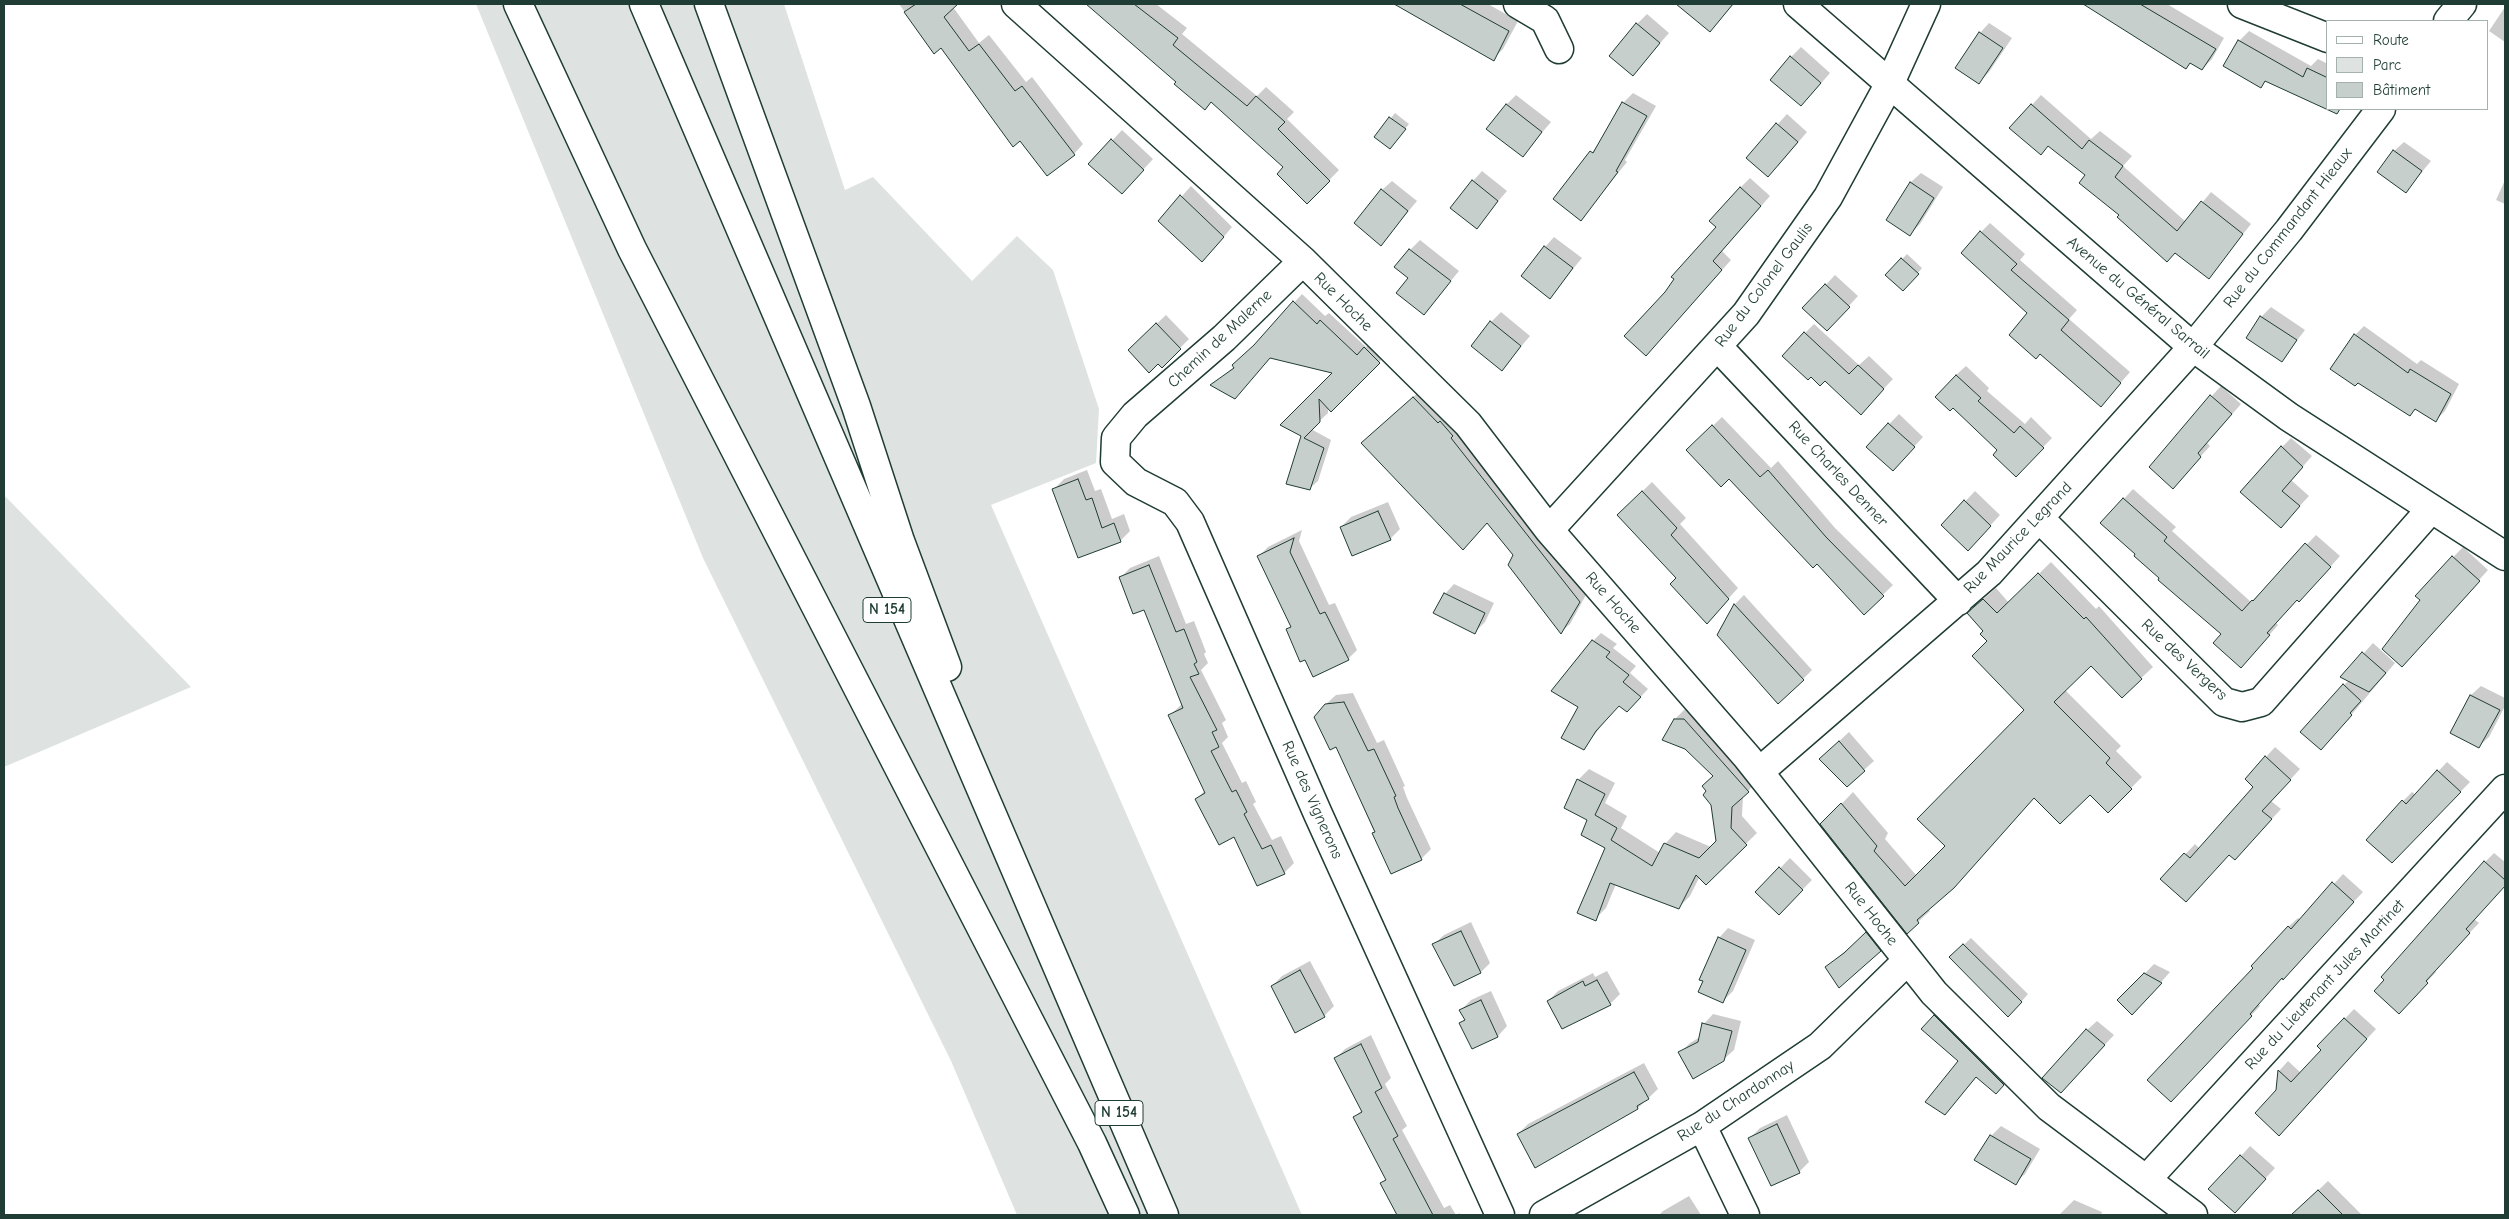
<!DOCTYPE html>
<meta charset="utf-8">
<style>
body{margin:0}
#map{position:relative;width:2509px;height:1219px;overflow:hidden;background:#fff;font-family:"Comic Neue",sans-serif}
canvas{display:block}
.frame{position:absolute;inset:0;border:5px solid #1f3d34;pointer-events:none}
.legend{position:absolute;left:2326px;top:20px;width:162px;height:90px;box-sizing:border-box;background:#fff;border:1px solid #a5b1ae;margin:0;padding:6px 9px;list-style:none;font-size:15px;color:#1f3d34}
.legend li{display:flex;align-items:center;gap:10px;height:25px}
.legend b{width:25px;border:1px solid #a5b1ae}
</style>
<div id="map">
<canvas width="2509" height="1219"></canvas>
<div class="frame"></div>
<ul class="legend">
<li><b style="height:6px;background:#fff"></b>Route</li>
<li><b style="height:14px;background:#dee3e2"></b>Parc</li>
<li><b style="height:14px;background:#c7cfcc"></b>Bâtiment</li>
</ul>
</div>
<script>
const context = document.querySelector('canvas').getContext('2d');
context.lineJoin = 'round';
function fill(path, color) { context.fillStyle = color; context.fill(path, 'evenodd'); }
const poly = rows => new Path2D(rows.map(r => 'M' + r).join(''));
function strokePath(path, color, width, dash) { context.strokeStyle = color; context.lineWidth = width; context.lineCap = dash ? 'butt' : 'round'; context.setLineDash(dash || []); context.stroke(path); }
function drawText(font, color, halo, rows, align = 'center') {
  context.font = font + ' "Comic Neue",sans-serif'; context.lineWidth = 4; context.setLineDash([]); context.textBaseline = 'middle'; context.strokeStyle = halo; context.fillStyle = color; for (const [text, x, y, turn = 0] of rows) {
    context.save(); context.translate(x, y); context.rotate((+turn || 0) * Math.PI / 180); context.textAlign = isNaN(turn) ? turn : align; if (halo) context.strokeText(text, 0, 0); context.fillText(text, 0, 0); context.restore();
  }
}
const green = poly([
 [476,4,784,4,845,190,873,177,972,281,1017,236,1053,270,1099,409,1096,463,991,505,1302,1215,1017,1215,951,1061,703,558],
 [4,495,191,687,4,767]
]);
const shadow = poly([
 [899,4,955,4,953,7,979,43,989,35,1026,82,1032,77,1083,144,1074,154,1020,139,941,47,934,52],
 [1087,4,1156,4,1187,28,1182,34,1257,96,1266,87,1294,112,1287,119,1339,170,1307,203,1285,167,1212,101,1178,81],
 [1397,4,1488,4,1518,21,1503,49,1493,59],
 [1680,4,1734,4,1710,30],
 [2092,4,2167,4,2224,38,2212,59,2202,69,2191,62,2186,68,2090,7],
 [2505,7,2505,42,2489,31],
 [1647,14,1669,33,1633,74,1637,24],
 [1989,23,2012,38,1989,72,1979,82,1980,33],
 [2249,31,2311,66,2318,59,2328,64,2328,108,2267,80,2261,87,2239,41],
 [1801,47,1830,73,1811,95,1791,57],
 [1633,93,1656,106,1625,160,1627,162,1581,219,1555,199,1601,141,1623,103],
 [1516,95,1551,122,1523,155,1506,105],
 [2041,95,2091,139,2100,131,2132,156,2123,166,2186,222,2211,192,2251,224,2209,277,2121,215,2087,175,2049,145,2011,128],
 [1395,113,1409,124,1390,148,1376,137],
 [1787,114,1807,132,1778,166,1747,158],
 [1122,130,1153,159,1131,183,1090,164],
 [2404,142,2431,161,2406,191,2394,151],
 [1482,171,1507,191,1476,227,1473,181],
 [1921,173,1943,187,1920,224,1910,234,1888,220,1911,182],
 [1750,178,1770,196,1722,251,1731,260,1655,345,1666,292,1718,227,1740,188],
 [2505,180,2505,204,2496,200],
 [1392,181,1417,201,1381,244,1382,190],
 [1191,186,1232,227,1212,251,1160,221],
 [1990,223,2025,254,2020,260,2077,310,2069,319,2130,372,2110,395,2029,313,1981,232],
 [1554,237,1582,258,1550,297,1545,247],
 [1420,240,1459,271,1424,313,1410,277,1410,250],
 [1907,254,1922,268,1908,285,1887,275],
 [1835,275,1858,296,1837,319,1804,308],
 [1302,294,1325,316,1329,313,1366,347,1373,340,1387,354,1331,410,1328,407,1328,413,1311,429,1331,440,1318,481,1309,489,1302,436,1282,424,1335,372,1271,357,1235,398,1212,385,1235,366],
 [2271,307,2305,330,2282,360,2261,317],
 [1501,312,1530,336,1502,369,1491,322],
 [1166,315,1189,339,1162,366,1158,363,1129,350],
 [1814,324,1859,365,1869,356,1893,379,1870,403,1825,380,1811,376,1805,333],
 [2364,326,2417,364,2421,360,2459,384,2445,411,2436,420,2416,409,2410,414,2355,335],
 [1966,366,1989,388,1987,391,2025,424,2031,417,2052,438,2016,475,1956,375],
 [2221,386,2241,404,2207,443,2210,446,2182,477,2185,425],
 [1422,389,1447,416,1587,593,1570,624,1561,632,1514,555,1487,522,1371,435],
 [1899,414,1923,437,1902,460,1867,447],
 [1722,417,1771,468,1778,461,1835,528,1893,585,1864,613,1817,563,1729,478,1688,450],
 [2291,438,2312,456,2291,480,2309,496,2281,526,2282,447],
 [1087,470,1095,491,1101,489,1112,519,1124,514,1130,531,1120,541,1078,556,1054,489,1064,479],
 [1652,482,1686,518,1680,524,1738,588,1716,612,1678,577,1628,505],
 [2133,489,2176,527,2172,531,2251,602,2316,535,2340,556,2309,591,2297,599,2276,623,2278,625,2250,657,2102,523],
 [1975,491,2000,515,1978,539,1943,525],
 [1388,502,1400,529,1390,539,1353,554,1341,527,1351,517],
 [1302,530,1299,541,1329,605,1335,603,1357,650,1348,659,1305,658,1287,630,1291,626,1259,556,1268,547],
 [2463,547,2488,570,2412,655,2401,624,2422,600,2416,596],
 [1159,556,1186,624,1194,621,1206,652,1204,654,1208,663,1201,670,1226,720,1222,723,1228,737,1222,743,1242,783,1246,781,1256,802,1253,804,1272,840,1281,836,1294,863,1284,873,1235,835,1197,799,1205,790,1169,716,1182,704,1144,608,1120,578,1130,568],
 [2051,562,2096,609,2099,606,2153,667,2122,696,2091,664,2065,690,2121,746,2116,751,2142,777,2108,811,2090,794,2034,797,1928,909,1930,911,1907,932,1822,824,1853,792,1888,833,1885,839,1916,875,1947,846,2026,710,1989,641,1980,602,1996,588,2009,603],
 [1454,584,1494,603,1485,622,1475,632,1445,594],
 [1744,595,1812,670,1803,679,1719,635,1735,604],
 [1601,633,1617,644,1613,648,1636,666,1630,673,1648,689,1635,703,1619,704,1583,749,1579,707,1593,641],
 [2373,643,2395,663,2331,739,2344,685,2349,680,2342,677],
 [2481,686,2505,698,2505,706,2489,737,2479,746,2452,732,2471,695],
 [1353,693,1377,743,1384,740,1405,786,1403,787,1407,798,1431,849,1421,859,1392,873,1336,745,1325,705,1336,695],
 [1686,708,1695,708,1759,780,1743,796,1742,816,1757,833,1706,883,1700,876,1690,896,1679,907,1616,884,1606,908,1595,919,1607,848,1589,820,1578,780,1589,769,1615,783,1605,803,1627,816,1621,828,1660,853,1665,844,1676,832,1711,847,1717,841,1714,776,1675,719],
 [1849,732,1874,761,1847,785,1830,750],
 [2275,747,2300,769,2271,801,2281,809,2235,859,2230,854,2162,879,2195,844,2200,849,2255,787,2266,757],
 [2447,762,2470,782,2392,862,2403,801,2412,792,2416,795],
 [2494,853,2505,862,2505,885,2474,919,2479,923,2434,970,2436,972,2408,1002,2485,862],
 [1790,858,1812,880,1779,913,1757,892],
 [2343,874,2363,892,2282,977,2258,1003,2260,1006,2180,1091,2255,968,2288,927,2298,918,2301,920],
 [1471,922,1490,963,1481,972,1434,944,1444,935],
 [1876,924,1889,940,1880,950,1827,967],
 [1728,928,1755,940,1733,991,1723,1001,1704,981,1719,938],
 [1971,938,2028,994,2016,1008,1951,957],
 [1310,961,1334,1006,1324,1016,1272,986,1282,976],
 [2154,964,2170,972,2142,1004,2119,1000],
 [1607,971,1620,994,1610,1004,1548,1001,1558,991,1593,973,1595,977],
 [1491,991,1507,1026,1498,1036,1472,1048,1461,1023,1465,1019,1461,1010,1471,1000],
 [1943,1008,2012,1076,1996,1092,1977,1076,1945,1114,1959,1061,1923,1029],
 [2354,1009,2376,1029,2289,1124,2278,1091,2279,1071,2288,1061,2301,1073,2323,1050,2319,1046],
 [1713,1014,1741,1021,1734,1050,1723,1060,1680,1053,1690,1043,1700,1037,1704,1024],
 [2097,1021,2114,1035,2070,1082,2087,1030],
 [1371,1035,1391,1078,1385,1084,1407,1126,1402,1130,1444,1208,1450,1205,1456,1215,1460,1213,1460,1215,1401,1215,1382,1183,1386,1178,1355,1117,1362,1110,1335,1059,1345,1049],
 [1644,1063,1658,1089,1638,1108,1518,1134,1528,1124],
 [1787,1115,1809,1162,1799,1172,1750,1138,1760,1128],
 [2001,1126,2040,1149,2025,1174,2015,1183,1976,1160,1991,1136],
 [2250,1146,2275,1168,2244,1202,2241,1156],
 [2328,1181,2362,1215,2301,1215,2297,1211],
 [1689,1196,1701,1215,1659,1215,1663,1211],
 [2074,1200,2102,1212,2101,1215,2059,1215]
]);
const building = poly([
 [916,4,958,4,944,17,969,51,979,44,1015,91,1022,86,1075,155,1047,176,1020,141,1013,147,941,48,934,54,904,12,916,4],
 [1086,4,1134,4,1178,38,1173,45,1247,106,1256,96,1285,122,1278,129,1330,181,1307,204,1277,174,1283,167,1211,102,1205,110,1174,84,1176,82,1086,4],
 [1394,4,1460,4,1509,31,1494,61,1394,4],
 [1676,4,1733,4,1710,32,1676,4],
 [2083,4,2140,4,2216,49,2202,70,2190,63,2186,69,2083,4],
 [1636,23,1660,43,1633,76,1609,56,1636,23],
 [1979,32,2003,48,1979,84,1955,68,1979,32],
 [2238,40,2303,77,2307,68,2328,78,2328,109,2340,109,2337,114,2265,81,2261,88,2223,66,2238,40],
 [1790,56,1821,83,1801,106,1770,80,1790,56],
 [1622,102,1647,116,1616,171,1618,172,1581,221,1553,199,1590,151,1593,153,1622,102],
 [1506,104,1542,132,1523,157,1486,129,1506,104],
 [2031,104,2082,149,2089,140,2123,166,2115,177,2177,231,2201,201,2243,234,2209,279,2175,253,2167,262,2117,217,2119,215,2079,183,2085,175,2048,146,2041,155,2009,128,2031,104],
 [1389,117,1406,129,1390,149,1374,137,1389,117],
 [1776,123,1798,142,1768,177,1746,158,1776,123],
 [1111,139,1144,170,1122,194,1088,164,1111,139],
 [2393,150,2422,171,2406,193,2377,172,2393,150],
 [1472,180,1498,201,1477,229,1450,208,1472,180],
 [1910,182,1934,198,1910,236,1886,220,1910,182],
 [1740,187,1761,206,1713,261,1722,270,1646,356,1624,336,1665,292,1674,279,1671,277,1716,227,1709,221,1740,187],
 [1381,189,1408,211,1381,246,1354,223,1381,189],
 [1180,195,1224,237,1202,262,1158,221,1180,195],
 [1980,231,2017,264,2011,270,2069,320,2061,330,2121,383,2101,407,2040,354,2036,359,2009,335,2027,313,1961,253,1980,231],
 [1544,246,1573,268,1550,299,1521,276,1544,246],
 [1409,249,1451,281,1424,315,1396,293,1408,278,1394,267,1409,249],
 [1901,258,1919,274,1903,291,1885,275,1901,258],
 [1825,284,1850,307,1827,331,1802,308,1825,284],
 [1293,301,1317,324,1320,320,1357,355,1364,347,1380,363,1331,412,1319,399,1320,422,1304,438,1324,448,1310,490,1286,484,1301,436,1280,425,1332,373,1270,358,1235,399,1210,385,1234,368,1232,365,1254,345,1293,301],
 [2260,316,2297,340,2282,362,2246,338,2260,316],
 [1490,321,1521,346,1502,371,1471,346,1490,321],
 [1156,323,1181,349,1162,368,1158,364,1149,373,1128,350,1156,323],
 [1804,332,1849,374,1858,365,1884,389,1861,415,1825,381,1820,386,1811,377,1808,380,1782,356,1804,332],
 [2354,334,2408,373,2410,369,2451,394,2436,422,2415,409,2410,416,2358,383,2355,386,2330,369,2354,334],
 [1956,375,1981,398,1978,401,2014,433,2020,426,2044,448,2016,477,1993,455,1997,450,1953,408,1950,411,1935,397,1956,375],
 [2210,395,2232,414,2198,453,2201,457,2173,489,2149,467,2210,395],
 [1413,397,1438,423,1440,421,1453,436,1451,438,1580,602,1561,634,1508,565,1513,555,1487,523,1463,550,1361,443,1413,397],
 [1888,423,1915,447,1893,471,1866,447,1888,423],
 [1712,425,1760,477,1768,470,1826,537,1884,596,1864,615,1817,564,1813,568,1729,479,1721,487,1686,450,1712,425],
 [2281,446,2303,467,2282,491,2300,506,2281,528,2240,492,2281,446],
 [1078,479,1086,500,1092,498,1102,528,1114,523,1121,542,1078,558,1052,489,1078,479],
 [1642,491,1677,528,1671,535,1729,599,1707,624,1670,584,1676,578,1617,515,1642,491],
 [2123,498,2167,537,2164,541,2242,611,2252,600,2253,601,2305,543,2331,567,2299,602,2297,600,2267,633,2270,635,2241,668,2213,643,2221,634,2158,580,2159,578,2134,556,2135,554,2100,523,2123,498],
 [1964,500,1991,526,1968,551,1941,525,1964,500],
 [1378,511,1391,540,1352,556,1340,527,1378,511],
 [1294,538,1290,552,1320,614,1325,612,1349,660,1313,677,1305,660,1300,662,1286,629,1291,627,1257,556,1294,538],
 [2452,556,2480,581,2402,667,2382,649,2420,600,2415,596,2452,556],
 [1149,565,1176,632,1184,629,1197,662,1194,664,1199,674,1190,677,1217,730,1212,732,1219,747,1211,751,1232,792,1236,790,1247,812,1244,814,1262,849,1271,845,1285,874,1257,886,1234,837,1219,845,1195,799,1205,793,1168,715,1183,708,1144,610,1133,614,1119,577,1149,565],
 [2038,573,2084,619,2086,617,2142,679,2122,698,2091,666,2054,702,2110,758,2106,763,2132,789,2108,813,2090,795,2060,824,2034,798,1954,888,1917,920,1919,923,1907,934,1820,824,1841,803,1877,846,1874,851,1905,886,1945,846,1917,819,2024,710,1972,656,1987,641,1980,634,1983,631,1967,613,1983,599,1997,613,2038,573],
 [1444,593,1485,613,1475,634,1433,613,1444,593],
 [1734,604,1804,680,1778,704,1717,635,1734,604],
 [1592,640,1610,652,1606,657,1629,675,1623,682,1641,697,1627,712,1619,706,1596,731,1584,750,1561,738,1578,707,1551,691,1592,640],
 [2362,652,2386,673,2369,692,2340,677,2362,652],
 [2343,684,2361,701,2350,713,2352,715,2321,750,2300,732,2343,684],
 [2470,695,2500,710,2479,748,2450,733,2470,695],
 [1344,702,1368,751,1374,749,1396,796,1394,797,1398,808,1422,860,1391,874,1372,833,1375,832,1336,747,1330,750,1314,717,1325,704,1344,702],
 [1674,719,1684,719,1749,792,1732,807,1731,828,1747,845,1706,885,1696,875,1679,909,1610,883,1596,921,1577,913,1605,848,1581,835,1587,820,1564,808,1577,779,1605,794,1595,815,1617,828,1611,840,1652,866,1664,843,1699,858,1716,841,1711,805,1703,795,1706,791,1702,786,1713,776,1685,749,1662,740,1674,719],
 [1839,741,1865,771,1847,787,1819,759,1839,741],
 [2265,756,2291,780,2262,811,2272,819,2235,860,2229,855,2186,902,2160,879,2184,853,2190,858,2253,787,2245,779,2265,756],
 [2437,770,2461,792,2392,863,2366,840,2402,800,2406,804,2437,770],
 [2484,861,2505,880,2505,886,2466,929,2470,933,2426,981,2428,983,2399,1014,2374,991,2384,980,2381,977,2484,861],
 [1779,867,1803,890,1779,915,1755,892,1779,867],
 [2332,882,2354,902,2283,980,2282,978,2250,1014,2252,1016,2171,1102,2147,1080,2253,968,2251,966,2288,926,2291,929,2332,882],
 [1461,931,1481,973,1454,986,1432,944,1461,931],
 [1866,932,1881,951,1839,988,1825,967,1844,953,1866,932],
 [1718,937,1746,950,1723,1003,1698,992,1703,981,1699,980,1718,937],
 [1963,944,2022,1002,2008,1017,1949,957,1963,944],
 [1300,970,1325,1017,1295,1033,1271,986,1300,970],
 [2144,973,2162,983,2132,1015,2117,1000,2144,973],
 [1597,980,1611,1005,1562,1029,1547,1001,1583,981,1585,986,1597,980],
 [1481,1000,1498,1037,1472,1049,1459,1023,1465,1020,1459,1010,1481,1000],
 [1934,1015,2004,1085,1996,1094,1976,1077,1945,1115,1925,1102,1958,1061,1921,1029,1934,1015],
 [2344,1018,2367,1039,2279,1136,2255,1113,2276,1090,2278,1070,2291,1082,2321,1050,2317,1046,2344,1018],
 [1702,1023,1732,1031,1724,1061,1693,1079,1678,1052,1698,1042,1702,1023],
 [2086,1029,2105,1045,2061,1093,2042,1078,2086,1029],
 [1361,1044,1382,1088,1375,1092,1398,1136,1393,1139,1433,1215,1397,1215,1380,1183,1386,1180,1353,1117,1362,1112,1334,1058,1361,1044],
 [1634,1072,1649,1099,1637,1106,1638,1109,1535,1168,1517,1134,1634,1072],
 [1777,1124,1800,1173,1771,1186,1748,1138,1777,1124],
 [1990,1135,2031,1159,2016,1185,1974,1160,1990,1135],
 [2240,1155,2266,1179,2235,1213,2208,1189,2240,1155],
 [2318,1190,2343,1215,2291,1215,2318,1190]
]);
const street = poly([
 [1016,4,1303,261,1468,424,1549,530,1747,757,1934,993,2049,1107,2193,1215],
 [1518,4,1545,20,1559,49],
 [2242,4,2328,38],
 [2448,21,2462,4],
 [1303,261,1224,338,1135,415,1116,438,1115,462,1136,482,1175,502,1190,522,1318,814,1500,1215],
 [1718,347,1958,601],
 [2039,518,2224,702,2242,707,2261,702,2431,509],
 [1549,530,1746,314,1828,197,1890,83,1926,4],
 [1759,772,1989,573,2193,347,2289,230,2381,109],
 [1702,1126,1745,1215],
 [2146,1180,2505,789],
 [1544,1215,1702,1126,1820,1046,1908,960]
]);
const secondary = poly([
 [1798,4,2193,347,2289,417,2505,556]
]);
const primary = poly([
 [518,4,632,249,1092,1143,1125,1215],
 [644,4,1164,1215],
 [709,4,856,406,900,541,947,667]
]);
const shields = [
 [887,610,48],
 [1119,1113,48]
];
const shieldNames = [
 ["N 154",887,610],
 ["N 154",1119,1113]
];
const streetNames = [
 ["Rue du Commandant Hieaux",2288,228,-52],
 ["Rue du Colonel Gaulis",1764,285,-53],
 ["Avenue du Général Sarrail",2138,298,40],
 ["Rue Hoche",1343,302,45],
 ["Chemin de Malerne",1220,339,-43],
 ["Rue Charles Denner",1838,474,47],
 ["Rue Maurice Legrand",2018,538,-46],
 ["Rue Hoche",1613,603,49],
 ["Rue des Vergers",2184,660,43],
 ["Rue des Vignerons",1312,800,66],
 ["Rue Hoche",1871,914,52],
 ["Rue du Lieutenant Jules Martinet",2325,985,-47],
 ["Rue du Chardonnay",1736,1101,-33]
];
fill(green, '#dee3e2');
fill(shadow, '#0003');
fill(building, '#c7cfcc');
strokePath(building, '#1f3d34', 1);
strokePath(street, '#1f3d34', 31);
strokePath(secondary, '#1f3d34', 31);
strokePath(primary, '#1f3d34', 31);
strokePath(street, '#fff', 28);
strokePath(secondary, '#fff', 28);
strokePath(primary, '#fff', 28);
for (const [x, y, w] of shields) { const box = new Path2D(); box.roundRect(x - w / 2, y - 12.5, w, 25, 4); context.fillStyle = '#fff'; context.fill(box); strokePath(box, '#1f3d34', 1); }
drawText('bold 15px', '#1f3d34', null, shieldNames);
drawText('16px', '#1f3d34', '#fff', streetNames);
</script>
